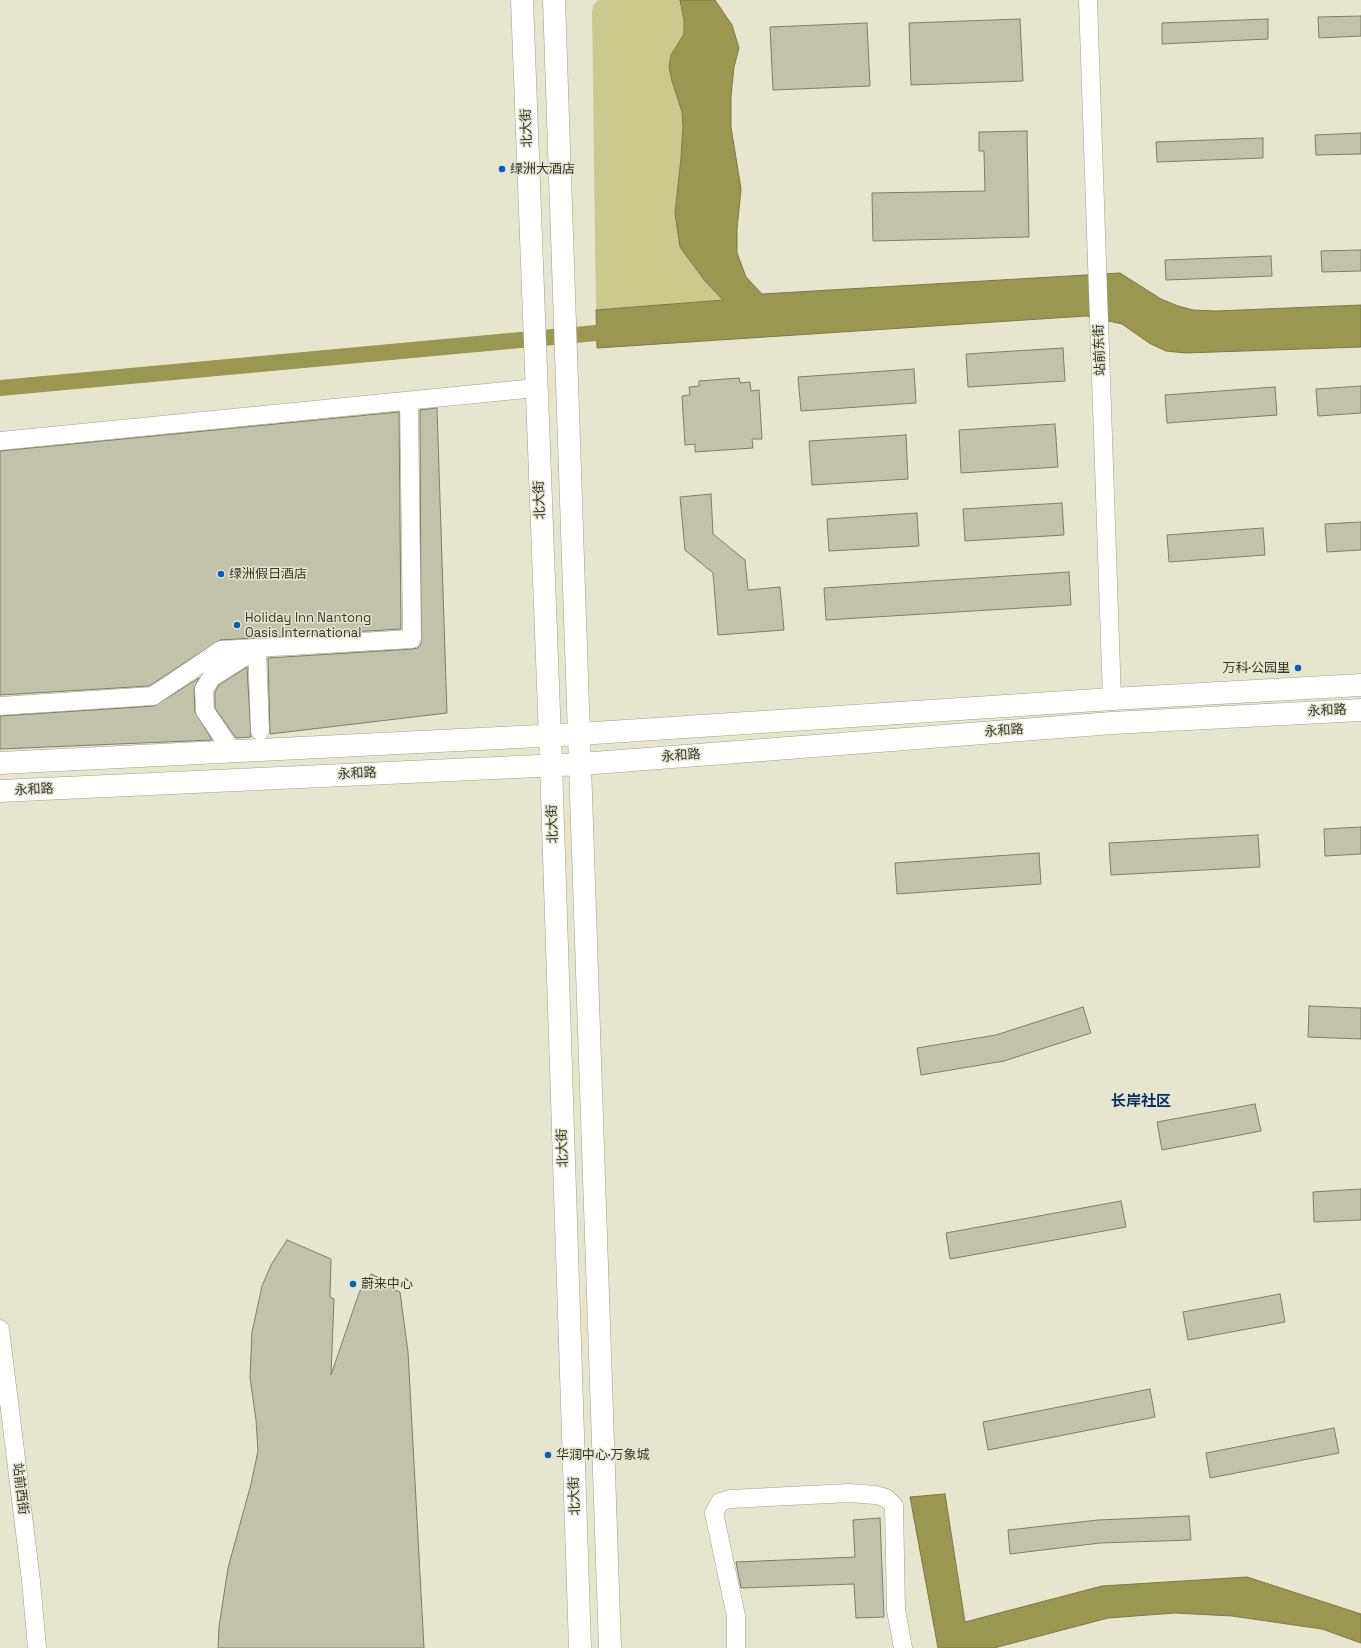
<!DOCTYPE html>
<meta charset="utf-8">
<style>
body{margin:0}
canvas{display:block;background:#e6e6ce}
</style>
<canvas width="1361" height="1648"></canvas>
<script>
const context = document.querySelector('canvas').getContext('2d');
context.lineJoin = 'round';
function fill(path, color) { context.fillStyle = color; context.fill(path, 'evenodd'); }
const poly = rows => new Path2D(rows.map(r => 'M' + r).join(''));
function strokePath(path, color, width, dash) { context.strokeStyle = color; context.lineWidth = width; context.lineCap = dash ? 'butt' : 'round'; context.setLineDash(dash || []); context.stroke(path); }
function drawText(font, color, halo, rows, align = 'center') {
  context.font = font + ' "Space Grotesk","Noto Sans SC",sans-serif'; context.lineWidth = 3; context.setLineDash([]); context.textBaseline = 'middle'; context.strokeStyle = halo; context.fillStyle = color; for (const [text, x, y, turn = 0] of rows) {
    context.save(); context.translate(x, y); context.rotate((+turn || 0) * Math.PI / 180); context.textAlign = isNaN(turn) ? turn : align; if (halo) context.strokeText(text, 0, 0); context.fillText(text, 0, 0); context.restore();
  }
}
const green = poly([
 [598,0,680,0,684,20,684,34,671,55,669,67,672,81,682,112,683,126,681,158,675,213,705,281,724,300,596,310,592,12,593,6]
]);
const water = poly([
 [680,0,715,0,732,25,739,48,734,67,731,96,731,127,741,189,737,229,737,253,746,277,762,294,1120,273,1161,299,1178,306,1193,310,1216,311,1361,305,1361,347,1185,353,1166,351,1149,343,1122,324,1086,316,597,348,596,310,723,300,705,281,680,247,675,213,681,158,683,126,682,112,672,81,669,67,671,55,684,34,684,20,680,0],
 [945,1494,965,1622,1102,1586,1247,1577,1361,1614,1361,1643,1322,1629,1232,1616,1175,1613,1108,1618,994,1648,938,1648,910,1497,945,1494]
]);
const canal = poly([
 [0,388,618,331]
]);
const building = poly([
 [1361,16,1361,36,1319,38,1318,17,1361,16],
 [1020,19,1023,81,911,85,909,23,1020,19],
 [1268,19,1268,39,1162,44,1162,23,1268,19],
 [867,23,870,86,773,90,770,27,867,23],
 [1027,131,1029,237,873,241,872,193,985,191,984,151,979,151,979,132,1027,131],
 [1361,133,1361,154,1316,155,1315,135,1361,133],
 [1263,138,1263,158,1157,162,1156,142,1263,138],
 [1361,250,1361,271,1322,272,1321,251,1361,250],
 [1271,256,1272,276,1166,280,1165,260,1271,256],
 [1063,348,1065,381,968,387,966,354,1063,348],
 [914,369,916,403,801,411,798,377,914,369],
 [739,378,740,383,750,382,751,391,759,390,762,439,752,439,753,448,695,452,695,444,685,445,682,396,690,395,689,387,699,386,699,381,739,378],
 [1361,386,1361,413,1318,416,1316,389,1361,386],
 [1275,387,1277,415,1167,423,1165,395,1275,387],
 [437,408,447,713,270,734,268,658,413,649,418,648,421,644,420,410,437,408],
 [399,412,401,629,220,640,149,686,0,695,0,451,399,412],
 [1055,424,1058,467,961,473,959,430,1055,424],
 [906,435,908,479,812,485,809,441,906,435],
 [711,494,713,534,745,560,748,590,780,587,784,630,718,635,713,573,685,550,680,497,711,494],
 [1062,503,1064,535,965,541,963,509,1062,503],
 [917,513,919,546,829,551,827,519,917,513],
 [1361,522,1361,550,1327,552,1325,524,1361,522],
 [1263,528,1265,555,1169,562,1167,535,1263,528],
 [1069,572,1071,605,826,620,824,588,1069,572],
 [247,667,251,737,236,738,215,708,215,692,219,685,247,667],
 [199,678,194,689,195,712,212,740,0,749,0,716,154,706,199,678],
 [1361,827,1361,854,1325,856,1324,829,1361,827],
 [1258,835,1260,867,1111,875,1109,843,1258,835],
 [1039,853,1041,884,897,894,895,863,1039,853],
 [1309,1006,1361,1008,1361,1039,1308,1037,1309,1006],
 [1083,1007,1091,1033,1004,1061,921,1075,917,1048,996,1035,1083,1007],
 [1255,1104,1261,1131,1162,1150,1157,1122,1255,1104],
 [1361,1189,1361,1220,1314,1222,1313,1192,1361,1189],
 [1121,1201,1126,1227,950,1259,946,1233,1121,1201],
 [287,1240,331,1259,330,1297,334,1299,331,1375,359,1293,365,1282,371,1274,391,1283,392,1289,400,1292,408,1352,424,1648,218,1648,219,1627,228,1568,251,1484,258,1451,256,1420,250,1377,252,1332,262,1286,271,1265,287,1240],
 [1280,1294,1285,1322,1188,1340,1183,1312,1280,1294],
 [1150,1389,1155,1417,988,1450,983,1422,1150,1389],
 [1334,1428,1339,1453,1210,1478,1206,1453,1334,1428],
 [1189,1516,1191,1540,1100,1543,1010,1554,1008,1530,1098,1520,1189,1516],
 [880,1518,884,1617,856,1618,854,1584,741,1588,736,1562,855,1557,853,1520,880,1518]
]);
const minor = poly([
 [1088,0,1112,699],
 [0,441,536,388],
 [257,648,260,731],
 [0,706,153,696,221,650,412,639,409,401],
 [232,751,205,711,204,689,212,677,257,649],
 [0,1329,31,1581,37,1648],
 [736,1648,736,1616,714,1513,720,1502,730,1499,849,1493,876,1495,886,1498,894,1506,896,1610,903,1648]
]);
const major = poly([
 [522,0,551,764,580,1648],
 [554,0,610,1648],
 [0,763,579,734,1112,699,1361,685],
 [0,791,581,764,1112,723,1361,710]
]);
const markers = [
 [502,169,4,"#0060c8"],
 [221,574,4,"#0060c8"],
 [237,625,4,"#0060c8"],
 [1298,668,4,"#0060c8"],
 [353,1284,4,"#0060c8"],
 [548,1455,4,"#0060c8"]
];
const streetNames = [
 ["北大街",527,128,-92],
 ["站前东街",1100,350,-92],
 ["北大街",540,500,-92],
 ["永和路",1327,711,-3],
 ["永和路",1004,731,-4],
 ["永和路",681,756,-4],
 ["永和路",357,774,-3],
 ["永和路",34,790,-3],
 ["北大街",553,824,-92],
 ["北大街",563,1148,-92],
 ["站前西街",20,1489,83],
 ["北大街",575,1496,-92]
];
const poiNames = [
 ["绿洲大酒店",510,169],
 ["绿洲假日酒店",229,574],
 ["Holiday Inn Nantong",245,618],
 ["Oasis International",245,633],
 ["万科·公园里",1290,668,"right"],
 ["蔚来中心",361,1284],
 ["华润中心·万象城",556,1455]
];
const quarterNames = [
 ["长岸社区",1141,1102]
];
fill(green, '#cbca8d');
fill(water, '#9a9750');
strokePath(water, '#7c7a45', 1);
strokePath(canal, '#9a9750', 16);
fill(building, '#c2c2ab');
strokePath(building, '#7e7e68', 1);
strokePath(minor, '#9f9f88', 19);
strokePath(major, '#9f9f88', 23);
strokePath(minor, '#fff', 18);
strokePath(major, '#fff', 22);
for (const [x, y, r, color] of markers) { const dot = new Path2D(); dot.arc(x, y, r, 0, 2 * Math.PI); context.fillStyle = color; context.fill(dot); strokePath(dot, '#e6e6ce', 1.5); }
drawText('13px', '#35352c', '#e6e6ce', streetNames);
drawText('13px', '#35352c', '#e6e6ce', poiNames, 'left');
drawText('bold 15px', '#072f62', '#e6e6ce', quarterNames);
</script>
